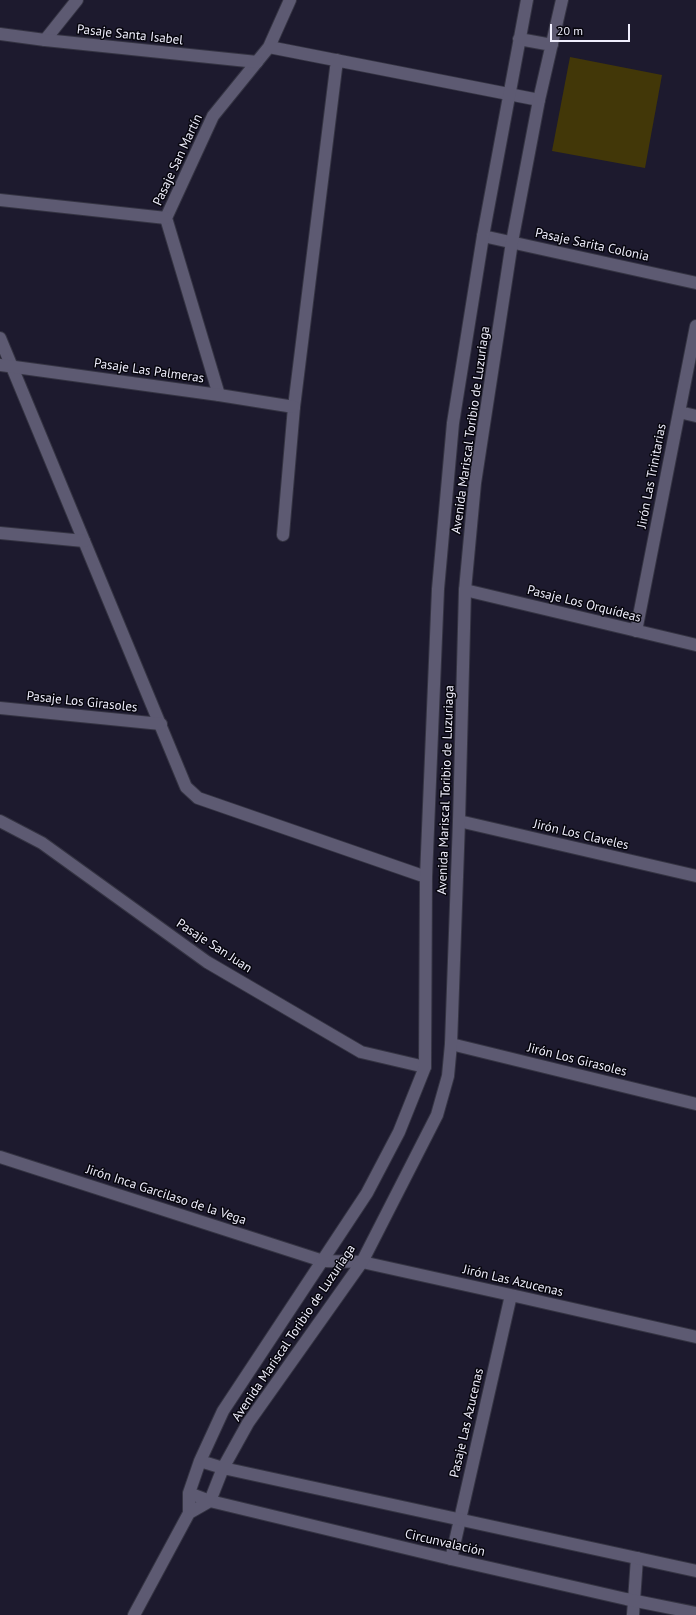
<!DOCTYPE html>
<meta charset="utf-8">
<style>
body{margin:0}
#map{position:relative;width:696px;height:1615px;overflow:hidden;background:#1d1a2e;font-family:"PT Sans",sans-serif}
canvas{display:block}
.scale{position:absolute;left:550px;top:24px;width:80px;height:18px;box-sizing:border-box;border:2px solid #efeefc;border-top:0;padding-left:5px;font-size:12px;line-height:14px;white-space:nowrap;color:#efeefc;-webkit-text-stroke:3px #07060e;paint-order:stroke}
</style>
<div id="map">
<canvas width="696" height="1615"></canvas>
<div class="scale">20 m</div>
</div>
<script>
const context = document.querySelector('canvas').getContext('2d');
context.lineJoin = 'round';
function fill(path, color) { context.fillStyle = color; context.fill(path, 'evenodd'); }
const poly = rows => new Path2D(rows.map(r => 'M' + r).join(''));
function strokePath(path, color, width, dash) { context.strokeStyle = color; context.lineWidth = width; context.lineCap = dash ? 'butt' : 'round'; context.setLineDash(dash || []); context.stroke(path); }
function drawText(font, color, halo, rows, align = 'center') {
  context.font = font + ' "PT Sans",sans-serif'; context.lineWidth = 3; context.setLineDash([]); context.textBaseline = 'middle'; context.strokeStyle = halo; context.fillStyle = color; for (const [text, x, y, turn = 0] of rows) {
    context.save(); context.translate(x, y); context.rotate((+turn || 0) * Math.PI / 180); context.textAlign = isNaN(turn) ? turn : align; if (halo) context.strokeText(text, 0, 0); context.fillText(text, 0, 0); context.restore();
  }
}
const green = poly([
 [570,57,662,75,645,168,552,151]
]);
const service = poly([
 [45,40,77,0],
 [269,47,539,100],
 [0,338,186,787,198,798,426,877],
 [219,395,166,218,213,116,269,47,290,0],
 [283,535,294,407,337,60],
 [633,1615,637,1558]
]);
const minor = poly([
 [0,34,45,40,257,62],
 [0,200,166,218],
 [483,236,696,283],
 [0,365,219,395,294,407],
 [679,412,696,416],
 [0,533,84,541],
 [465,590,696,645],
 [636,631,696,326],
 [0,708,161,724],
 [0,821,42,843,207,962,361,1052,425,1067],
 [459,821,696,876],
 [451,1044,696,1104],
 [0,1157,323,1261,362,1262,511,1295,696,1337],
 [451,1559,511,1295]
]);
const secondary = poly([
 [519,39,552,45],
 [200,1461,223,1468,696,1571],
 [189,1493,210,1501,451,1559,626,1599,696,1613],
 [189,1513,210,1501,223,1468,248,1423,362,1262,437,1115,448,1076,451,1044,459,821,465,590,475,483,512,242,539,100,562,0],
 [134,1615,189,1513,189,1493,200,1461,223,1411,367,1193,399,1132,425,1067,426,877,438,589,453,423,483,236,527,0]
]);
const streetNames = [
 ["Pasaje Santa Isabel",130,35,6],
 ["Pasaje San Martín",178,160,-65],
 ["Pasaje Sarita Colonia",592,245,12],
 ["Pasaje Las Palmeras",149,371,8],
 ["Avenida Mariscal Toribio de Luzuriaga",471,430,-82],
 ["Jirón Las Trinitarias",652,476,-79],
 ["Pasaje Los Orquídeas",584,604,14],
 ["Pasaje Los Girasoles",82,702,6],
 ["Avenida Mariscal Toribio de Luzuriaga",446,790,-88],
 ["Jirón Los Claveles",581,835,13],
 ["Pasaje San Juan",214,946,33],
 ["Jirón Los Girasoles",577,1060,14],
 ["Jirón Inca Garcilaso de la Vega",166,1195,18],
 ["Jirón Las Azucenas",513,1281,13],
 ["Avenida Mariscal Toribio de Luzuriaga",294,1333,-56],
 ["Pasaje Las Azucenas",467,1423,-77],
 ["Circunvalación",445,1543,13]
];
fill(green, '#423708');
strokePath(service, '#353443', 14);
strokePath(minor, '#353443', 14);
strokePath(secondary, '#353443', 14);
strokePath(service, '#5d5a72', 12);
strokePath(minor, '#5d5a72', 12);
strokePath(secondary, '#5d5a72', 12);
drawText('13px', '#efeefc', '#07060e', streetNames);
</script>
